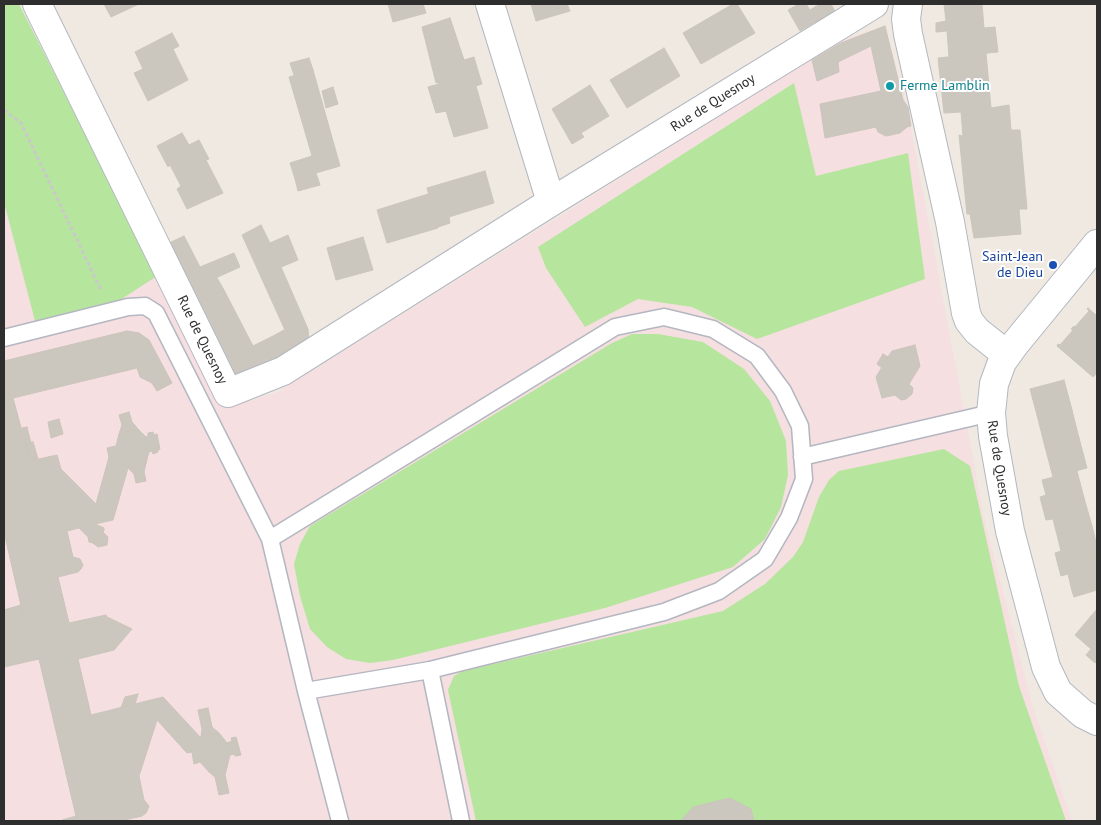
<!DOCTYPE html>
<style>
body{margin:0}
#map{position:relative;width:1101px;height:825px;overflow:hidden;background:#efe9e1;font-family:"PT Sans",sans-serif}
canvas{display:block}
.frame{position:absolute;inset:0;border:5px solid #2e2e2e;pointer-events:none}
</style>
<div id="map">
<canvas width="1101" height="825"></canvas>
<div class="frame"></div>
</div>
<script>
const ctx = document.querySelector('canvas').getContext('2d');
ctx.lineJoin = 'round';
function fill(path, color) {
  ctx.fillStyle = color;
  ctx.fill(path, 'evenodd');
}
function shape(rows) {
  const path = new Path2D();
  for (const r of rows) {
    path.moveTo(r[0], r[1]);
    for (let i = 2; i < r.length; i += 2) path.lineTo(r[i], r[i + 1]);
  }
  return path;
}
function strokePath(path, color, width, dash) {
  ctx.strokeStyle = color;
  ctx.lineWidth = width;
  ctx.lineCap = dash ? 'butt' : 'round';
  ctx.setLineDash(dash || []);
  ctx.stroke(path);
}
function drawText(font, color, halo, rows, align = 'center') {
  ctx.font = font + ' "PT Sans",sans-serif';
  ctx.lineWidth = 4;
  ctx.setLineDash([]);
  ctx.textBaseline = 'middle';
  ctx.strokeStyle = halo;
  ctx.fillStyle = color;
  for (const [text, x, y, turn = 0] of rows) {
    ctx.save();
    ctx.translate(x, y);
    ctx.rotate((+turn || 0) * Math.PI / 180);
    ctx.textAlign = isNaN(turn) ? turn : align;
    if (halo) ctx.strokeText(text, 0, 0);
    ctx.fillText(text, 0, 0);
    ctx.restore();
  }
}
const medical = shape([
 [4,4,19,4,224,408,278,392,842,40,885,26,907,107,984,518,1032,704,1072,821,4,821]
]);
const green = shape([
 [4,4,19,4,157,276,120,300,35,321,4,202],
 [794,83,816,176,908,153,925,279,757,339,692,307,638,299,585,327,546,268,538,247],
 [632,334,658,334,703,342,744,369,770,401,786,441,788,475,781,507,765,539,733,567,605,608,393,660,370,663,346,659,327,647,310,629,300,596,294,564,300,544,310,526,612,343],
 [944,449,970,466,1019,686,1066,821,476,821,448,690,454,676,463,671,723,611,765,584,793,557,803,542,819,497,829,480,839,471]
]);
const building = shape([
 [104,4,139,4,111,17,104,4],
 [388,4,423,4,426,13,393,22,388,4],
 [531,4,567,4,570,11,536,21,531,4],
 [733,4,737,4,755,33,701,64,683,33,733,4],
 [799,4,806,4,810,10,820,4,831,4,838,17,820,28,815,22,800,31,788,10,799,4],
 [944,4,982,4,984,28,995,27,998,52,949,57,947,31,936,32,936,23,946,21,944,4],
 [450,18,464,60,474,57,478,71,436,83,422,27,450,18],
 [885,26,903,100,908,107,911,126,907,127,900,133,886,136,878,132,876,127,825,138,820,104,881,91,871,46,838,62,839,72,817,81,812,60,841,43,885,26],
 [172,33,179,46,173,49,188,80,148,101,134,73,143,69,135,52,172,33],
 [664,48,680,76,627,108,610,80,664,48],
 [986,53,991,108,1009,105,1011,130,1020,130,1027,209,1019,209,1021,234,974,238,970,214,967,214,959,135,963,136,961,112,944,113,938,58,986,53],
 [309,58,313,70,294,75,290,63,309,58],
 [313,70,340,166,295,179,290,163,312,156,289,77,313,70],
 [478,71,482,84,476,86,488,128,454,137,446,111,436,113,428,87,439,84,438,82,478,71],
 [590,85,609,116,581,133,584,137,572,144,552,109,590,85],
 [333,87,338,104,326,108,322,91,333,87],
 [182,133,189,145,199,140,209,159,206,160,223,193,187,209,177,189,181,186,170,165,168,167,157,146,182,133],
 [485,171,494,203,449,217,450,223,438,227,427,188,485,171],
 [316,173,320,185,298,191,295,179,316,173],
 [428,194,438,228,387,243,377,210,428,194],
 [261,225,270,243,288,235,298,260,281,267,308,329,309,341,294,350,242,235,261,225],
 [184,236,200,267,234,253,240,267,209,281,215,294,224,290,253,346,273,336,282,355,230,377,167,244,184,236],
 [363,237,373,270,336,280,327,248,363,237],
 [217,278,224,290,215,294,209,281,217,278],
 [1088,308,1097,316,1097,373,1093,377,1057,346,1058,344,1060,345,1073,330,1071,329,1074,326,1075,327,1089,311,1087,309,1088,308],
 [284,330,294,350,282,355,273,336,284,330],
 [127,331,139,333,149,340,172,383,157,391,152,383,140,377,137,368,13,398,30,461,57,455,61,469,96,504,109,457,107,448,116,446,119,434,138,429,146,437,148,436,148,433,153,432,154,435,157,434,160,449,158,450,158,452,153,454,152,451,149,452,146,463,128,468,113,520,95,524,104,528,104,531,93,543,89,542,88,537,79,528,67,531,73,557,80,559,83,565,81,569,78,572,58,577,69,623,106,615,114,650,78,659,91,715,163,697,200,737,219,733,227,743,232,741,231,738,236,737,241,755,235,756,234,754,230,755,227,767,209,772,200,762,194,764,192,752,187,753,157,720,139,776,144,800,149,806,146,813,142,816,120,821,62,821,62,820,76,816,39,659,4,667,4,628,25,623,4,532,4,361,127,331],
 [915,345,920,366,909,384,913,388,912,394,906,399,901,400,895,395,882,398,876,377,888,357,892,351,915,345],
 [883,354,888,357,882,368,877,364,883,354],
 [1064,380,1072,410,1038,419,1030,389,1064,380],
 [1072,410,1079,438,1045,447,1038,419,1072,410],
 [129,412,132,422,138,429,119,434,122,425,119,415,129,412],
 [59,419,63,434,51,438,48,422,59,419],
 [27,427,31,443,26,444,22,428,27,427],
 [1079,438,1087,468,1053,477,1045,447,1079,438],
 [33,442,38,459,30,461,26,444,33,442],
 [146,463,144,472,146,481,136,483,134,474,128,468,146,463],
 [1077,471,1084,498,1043,509,1040,497,1046,495,1042,480,1077,471],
 [1084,498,1092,526,1057,535,1053,519,1046,520,1043,509,1084,498],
 [1092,526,1097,546,1097,555,1058,565,1055,553,1061,551,1057,535,1092,526],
 [103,532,108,537,107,545,98,547,93,543,103,532],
 [1097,555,1097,584,1072,591,1068,574,1061,576,1058,565,1097,555],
 [1097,584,1097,590,1074,597,1072,591,1097,584],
 [21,605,25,623,4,628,4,610,21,605],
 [1097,609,1097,661,1095,663,1086,655,1091,649,1075,635,1097,609],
 [105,616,132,629,114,650,105,616],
 [138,694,135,704,121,708,125,697,138,694],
 [208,708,212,727,219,733,201,737,202,729,198,710,208,708],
 [227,767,225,775,229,793,219,795,215,777,209,772,227,767],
 [730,798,751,809,754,821,681,821,693,807,730,798]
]);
const path = shape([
 [4,110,21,123,101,290]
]);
const service = shape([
 [4,338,128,307,145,306,156,313,270,539,306,691,430,670,461,821],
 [802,457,991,413],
 [270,539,615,327,664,317,713,329,757,356,783,391,800,426,804,479,789,518,765,559,719,591,664,612,430,670],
 [306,691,340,821]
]);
const minor = shape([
 [37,4,228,393,283,371,551,202,874,4],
 [490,4,551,202],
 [908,4,906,19,908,34,950,222,966,313,969,321,977,331,1007,355],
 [1097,244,1015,344,1002,362,994,384,991,413,993,436,1010,531,1046,667,1058,692,1083,714,1097,721]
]);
const markers = [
 [890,86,5,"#0f9aa8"],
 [1053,265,5,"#1a4fb4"]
];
const cultureNames = [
 ["Ferme Lamblin",900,86]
];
const streetNames = [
 ["Rue de Quesnoy",713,103,-32],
 ["Rue de Quesnoy",202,340,64],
 ["Rue de Quesnoy",999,468,81]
];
const transitNames = [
 ["Saint-Jean",1043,257],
 ["de Dieu",1043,273]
];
fill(medical, '#f5dfe0');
fill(green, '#b6e59e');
fill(building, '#cbc7bf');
strokePath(building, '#cbc5ba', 1);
strokePath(service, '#b4b7c1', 19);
strokePath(minor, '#b4b7c1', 30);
strokePath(path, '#c9c9c9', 3, [4, 2.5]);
strokePath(service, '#fff', 16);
strokePath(minor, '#fff', 28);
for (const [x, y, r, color] of markers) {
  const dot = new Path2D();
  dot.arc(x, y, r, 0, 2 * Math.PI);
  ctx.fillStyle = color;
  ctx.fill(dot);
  strokePath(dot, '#fff', 2);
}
drawText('14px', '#0d838f', '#fff', cultureNames, 'left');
drawText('14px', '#2e2e2e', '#fff', streetNames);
drawText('14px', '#164399', '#fff', transitNames, 'right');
</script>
